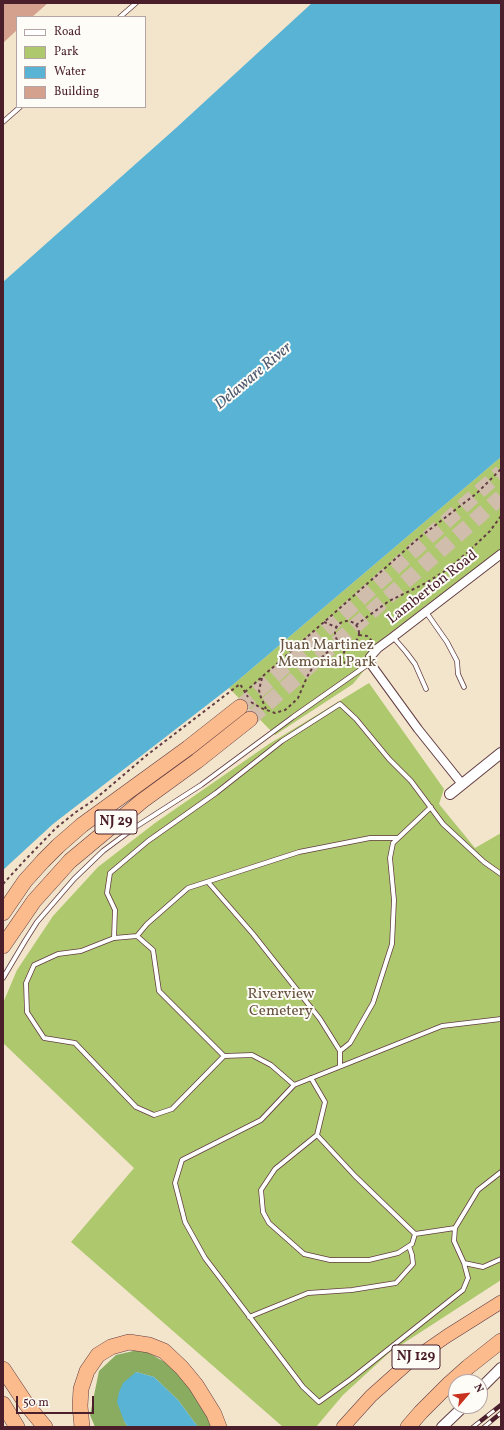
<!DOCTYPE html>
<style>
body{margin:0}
#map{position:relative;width:504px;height:1430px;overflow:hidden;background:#f2e5cb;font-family:Vollkorn,serif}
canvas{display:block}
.frame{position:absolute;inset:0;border:4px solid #4a1f2b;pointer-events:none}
.legend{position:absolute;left:16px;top:16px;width:130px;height:92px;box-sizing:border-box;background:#fdfcf7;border:1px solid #b5a4a5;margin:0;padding:5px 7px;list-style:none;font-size:12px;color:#4a1f2b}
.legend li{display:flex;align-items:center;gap:8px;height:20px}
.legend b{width:20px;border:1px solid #b5a4a5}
.north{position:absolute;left:448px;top:1374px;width:40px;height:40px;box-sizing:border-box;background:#fdfcf7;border:1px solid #b5a4a5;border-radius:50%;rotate:62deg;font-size:11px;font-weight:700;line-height:16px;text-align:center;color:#4a1f2b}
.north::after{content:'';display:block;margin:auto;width:14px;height:18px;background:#c8321e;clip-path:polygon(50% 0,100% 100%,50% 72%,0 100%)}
.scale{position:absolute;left:16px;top:1396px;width:78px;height:18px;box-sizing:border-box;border:2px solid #4a1f2b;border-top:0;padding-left:5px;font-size:12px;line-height:14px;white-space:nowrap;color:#4a1f2b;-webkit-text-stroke:3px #fdfcf7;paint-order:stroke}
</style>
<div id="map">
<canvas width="504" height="1430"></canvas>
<div class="frame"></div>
<ul class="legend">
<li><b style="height:5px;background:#fff"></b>Road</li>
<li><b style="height:11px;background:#aec86e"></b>Park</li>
<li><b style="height:11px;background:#58b3d5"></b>Water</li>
<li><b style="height:11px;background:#d3a18e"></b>Building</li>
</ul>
<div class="north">N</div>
<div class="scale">50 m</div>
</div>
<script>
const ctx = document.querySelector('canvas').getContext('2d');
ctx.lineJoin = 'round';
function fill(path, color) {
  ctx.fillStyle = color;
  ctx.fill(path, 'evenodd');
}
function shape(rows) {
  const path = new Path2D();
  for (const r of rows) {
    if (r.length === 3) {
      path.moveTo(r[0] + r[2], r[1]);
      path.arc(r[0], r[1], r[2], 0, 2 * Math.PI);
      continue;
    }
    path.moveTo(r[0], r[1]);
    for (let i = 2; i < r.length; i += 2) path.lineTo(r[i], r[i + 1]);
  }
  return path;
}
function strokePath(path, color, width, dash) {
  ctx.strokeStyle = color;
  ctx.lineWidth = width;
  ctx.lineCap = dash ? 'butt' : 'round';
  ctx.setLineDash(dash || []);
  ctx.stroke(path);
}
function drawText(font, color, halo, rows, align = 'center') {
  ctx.font = font + ' Vollkorn,serif';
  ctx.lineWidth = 4;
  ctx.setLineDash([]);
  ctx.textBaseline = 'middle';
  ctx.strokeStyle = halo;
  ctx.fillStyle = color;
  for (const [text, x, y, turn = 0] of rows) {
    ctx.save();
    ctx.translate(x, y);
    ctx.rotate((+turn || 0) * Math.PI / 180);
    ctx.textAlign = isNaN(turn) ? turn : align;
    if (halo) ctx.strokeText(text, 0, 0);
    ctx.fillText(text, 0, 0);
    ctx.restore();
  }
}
const green = shape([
 [501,457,501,554,378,648,370,663,353,684,275,735,229,688],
 [369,683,444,789,439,804,475,848,501,833,501,1280,390,1352,343,1395,316,1427,283,1427,71,1242,134,1168,3,1043,3,1003,17,970,53,916,98,867,155,823,269,744]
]);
const forest = shape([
 [142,1349,175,1368,209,1415,212,1427,198,1427,178,1400,154,1377,136,1372,124,1421,128,1427,95,1427,90,1415,99,1371,116,1355]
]);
const water = shape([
 [312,3,501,3,501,457,229,688,53,824,3,870,3,282,176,128],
 [136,1372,154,1377,178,1400,198,1427,128,1427,124,1421,117,1402,119,1392,123,1383]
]);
const building = shape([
 [3,3,48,3,32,17,17,17,17,30,3,43]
]);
const motorwayTunnel = shape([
 [240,707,501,472],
 [250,719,501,497]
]);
const path = shape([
 [347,633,12],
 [324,622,336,627],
 [356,625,389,601,426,583,448,569,469,551,490,531,501,516],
 [359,635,367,636,373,642],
 [347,645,342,657,345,663,351,667],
 [262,678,259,690,260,695,266,709],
 [245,692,420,537,477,493,501,469],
 [251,702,261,708,275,713,285,710,293,703,298,698,307,677,314,665,338,642],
 [3,884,25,860,56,828,76,812,94,800,147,755,240,684,248,697]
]);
const service = shape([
 [120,17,136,3],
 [3,122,20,107],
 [426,612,447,642,457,661,458,674,464,687],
 [393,637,406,652,415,664,426,689],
 [208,882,253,934,320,1019,340,1051],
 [137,936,147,924,188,888,299,852,370,838,398,838],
 [114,938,81,951,58,954,34,965,26,983,27,1012,44,1038,75,1043,136,1107,154,1115,172,1109,224,1056,252,1055,271,1065,294,1085],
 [3,978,25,941,37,922,74,879,103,851,134,828,201,785,293,717,370,663],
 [501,1019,442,1026,294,1085,261,1120,182,1160,175,1183,185,1222,205,1258,303,1387,319,1402,351,1379,463,1290,468,1278,464,1263,454,1241,455,1228,478,1190,501,1172],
 [224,1056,159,991,153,950,137,936,114,938,115,910,107,893,110,873,148,841,216,793,282,741,340,704,356,719,389,759,411,781,443,824,484,862,501,874],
 [340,1066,340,1051,350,1043,373,1003,392,944,394,900,390,858,393,843,431,807],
 [311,1078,325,1102,317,1135,355,1176,415,1234,455,1228],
 [317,1135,275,1169,261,1190,263,1212,269,1223,304,1254,330,1260,369,1260,398,1253,412,1244,415,1234],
 [464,1263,483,1267,501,1259],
 [249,1317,308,1293,352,1290,396,1283,413,1264,412,1255,409,1246]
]);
const minor = shape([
 [462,784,418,729,370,663,370,657,378,648,393,637,501,554]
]);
const tertiary = shape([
 [450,794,501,753],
 [480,1389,501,1368],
 [442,1427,464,1406]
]);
const trunk = shape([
 [343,1427,371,1396,408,1363,447,1336,501,1302]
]);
const motorway = shape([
 [3,913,25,881,43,861,58,846,82,825,188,748,240,707],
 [3,946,34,901,70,861,142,801,197,761,250,719],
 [3,1369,27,1405,45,1427],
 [3,1404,17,1427],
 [82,1427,80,1406,81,1389,87,1371,98,1355,111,1347,129,1342,149,1345,164,1351,182,1368,196,1385,214,1414,219,1427],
 [408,1427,421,1412,449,1384,468,1367,501,1341]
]);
const rail = shape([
 [473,1427,501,1405],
 [484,1427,501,1413]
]);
const shields = [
 [116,822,42],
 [416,1357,48]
];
const shieldNames = [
 ["NJ 29",116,822],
 ["NJ 129",416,1357]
];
const streetNames = [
 ["Lamberton Road",433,588,-38]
];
const parkNames = [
 ["Juan Martinez",327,646],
 ["Memorial Park",327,663],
 ["Riverview",281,995],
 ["Cemetery",281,1012]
];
const waterNames = [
 ["Delaware River",254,377,-40]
];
fill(green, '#aec86e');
fill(forest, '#8aac61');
fill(water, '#58b3d5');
fill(building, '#d3a18e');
strokePath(motorwayTunnel, '#d0bdab', 15, [15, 8]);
strokePath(service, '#633d43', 5.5);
strokePath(minor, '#633d43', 10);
strokePath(tertiary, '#633d43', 12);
strokePath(trunk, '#633d43', 14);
strokePath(motorway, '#633d43', 16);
strokePath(path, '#633d43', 2, [3, 3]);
strokePath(service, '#fff', 4);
strokePath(minor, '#fff', 8);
strokePath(tertiary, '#fff', 10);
strokePath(trunk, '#fbbb8d', 13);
strokePath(motorway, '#fbbb8d', 15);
strokePath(rail, '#4a1f2b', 4.5);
strokePath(rail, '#fdfcf7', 3, [9]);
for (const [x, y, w] of shields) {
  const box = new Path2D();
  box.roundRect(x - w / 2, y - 12, w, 24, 3);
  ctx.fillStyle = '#fdfcf7';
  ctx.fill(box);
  strokePath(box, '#4a1f2b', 1);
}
drawText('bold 14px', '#4a1f2b', null, shieldNames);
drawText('15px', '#4a1f2b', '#fdfcf7', streetNames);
drawText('15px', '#68523f', '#fdfcf7', parkNames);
drawText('italic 16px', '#505a6f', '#fdfcf7', waterNames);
</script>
